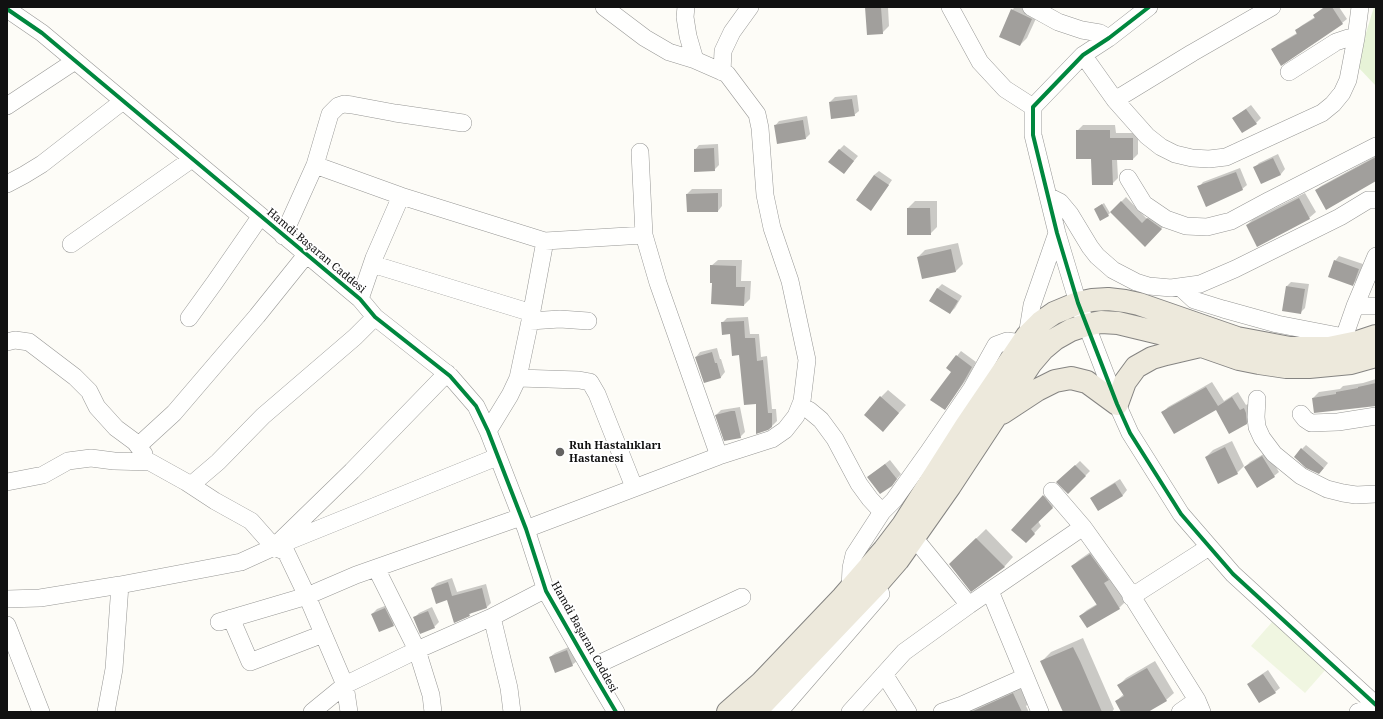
<!DOCTYPE html>
<meta charset="utf-8">
<style>
body{margin:0}
#map{position:relative;width:1383px;height:719px;overflow:hidden;background:#fdfcf7;font-family:"Noto Serif",serif}
canvas{display:block}
.frame{position:absolute;inset:0;border:8px solid #111;pointer-events:none}
</style>
<div id="map">
<canvas width="1383" height="719"></canvas>
<div class="frame"></div>
</div>
<script>
const ctx = document.querySelector('canvas').getContext('2d');
ctx.lineJoin = 'round';
function fill(path, color) {
  ctx.fillStyle = color;
  ctx.fill(path, 'evenodd');
}
function shape(rows) {
  const path = new Path2D();
  for (const r of rows) {
    path.moveTo(r[0], r[1]);
    for (let i = 2; i < r.length; i += 2) path.lineTo(r[i], r[i + 1]);
  }
  return path;
}
function strokePath(path, color, width, dash) {
  ctx.strokeStyle = color;
  ctx.lineWidth = width;
  ctx.lineCap = dash ? 'butt' : 'round';
  ctx.setLineDash(dash || []);
  ctx.stroke(path);
}
function drawText(font, color, halo, rows, align = 'center') {
  ctx.font = font + ' "Noto Serif",serif';
  ctx.lineWidth = 4;
  ctx.setLineDash([]);
  ctx.textBaseline = 'middle';
  ctx.strokeStyle = halo;
  ctx.fillStyle = color;
  for (const [text, x, y, turn = 0] of rows) {
    ctx.save();
    ctx.translate(x, y);
    ctx.rotate((+turn || 0) * Math.PI / 180);
    ctx.textAlign = isNaN(turn) ? turn : align;
    if (halo) ctx.strokeText(text, 0, 0);
    ctx.fillText(text, 0, 0);
    ctx.restore();
  }
}
const green = shape([
 [1374,7,1376,7,1376,86,1356,65]
]);
const pitch = shape([
 [1273,621,1327,668,1305,693,1251,646]
]);
const shadow = shape([
 [866,7,888,7,889,26,882,33],
 [1015,7,1028,7,1039,12,1027,38,1020,45,1012,10],
 [1324,7,1339,7,1347,19,1342,23,1273,50,1277,45,1297,33,1296,31,1301,26,1315,17,1314,15],
 [857,95,859,111,854,115,830,102,835,97],
 [1251,105,1261,118,1256,123,1233,118],
 [807,116,810,134,806,138,775,126,779,121],
 [1083,125,1115,125,1116,133,1138,133,1138,154,1133,159,1117,159,1118,178,1112,184,1092,158,1077,131],
 [718,144,719,165,714,170,695,150,699,145],
 [844,145,858,156,848,168,839,150],
 [1278,154,1285,169,1281,174,1262,183,1254,168,1259,163],
 [1376,156,1376,180,1316,190,1321,186],
 [1240,168,1247,185,1242,189,1199,187,1203,182],
 [879,171,892,180,871,210,874,175],
 [692,189,722,189,722,206,718,211,687,194],
 [1305,193,1316,212,1309,218,1247,225,1253,219],
 [1126,197,1147,219,1152,214,1166,224,1149,241,1111,212,1108,215,1095,209,1104,203,1110,213],
 [915,201,937,201,937,227,930,234,908,208],
 [958,243,963,264,956,271,923,278,918,257,925,250],
 [1339,256,1363,264,1357,280,1352,285,1335,261],
 [718,260,742,260,741,281,751,281,750,299,744,305,712,303,713,282,711,266],
 [1291,282,1309,284,1305,308,1301,312,1287,286],
 [942,284,962,296,955,308,950,313,937,289],
 [748,317,750,334,759,334,761,357,767,356,772,409,776,409,777,421,772,426,757,403,731,333,722,323,727,318],
 [717,348,720,359,721,359,725,372,721,377,704,382,696,357,700,352],
 [961,351,976,362,968,377,949,404,945,409,957,356],
 [1376,379,1376,406,1313,398,1319,392,1340,389,1343,386,1363,383],
 [1212,382,1224,401,1238,392,1246,405,1250,403,1252,418,1246,424,1216,409,1163,412,1168,407],
 [888,390,906,405,890,423,881,397],
 [740,407,745,432,740,437,716,415,721,410],
 [1232,441,1244,466,1237,473,1206,457,1213,450],
 [1306,445,1328,463,1324,468,1302,449],
 [1267,452,1279,472,1274,476,1245,467,1250,462],
 [890,460,901,474,896,480,868,477],
 [1080,461,1090,471,1068,493,1058,482],
 [1120,479,1127,490,1123,495,1099,510,1092,498,1096,494],
 [1051,489,1060,500,1038,521,1041,526,1026,542,1013,530],
 [986,529,1013,557,1004,567,950,564],
 [1096,548,1125,602,1119,608,1080,616,1087,610,1097,604,1072,566,1079,560],
 [452,578,457,592,486,584,491,603,487,607,472,612,469,615,432,588,437,583],
 [390,604,398,620,393,625,372,614,377,609],
 [432,607,439,622,434,627,414,618,419,613],
 [1083,638,1114,709,1112,712,1064,712,1042,661,1051,652],
 [571,646,577,661,572,665,550,657,555,653],
 [1155,661,1174,693,1166,700,1146,712,1123,712,1116,701,1124,694,1119,685,1126,678],
 [1268,670,1280,688,1275,692,1248,684,1253,680],
 [1020,687,1028,704,1026,706,1029,712,961,712]
]);
const building = shape([
 [865,7,881,7,883,34,867,35],
 [1325,7,1332,7,1343,24,1281,66,1271,49,1297,34,1295,30,1315,18,1313,15],
 [1011,9,1032,19,1020,46,999,37],
 [852,99,855,116,831,119,829,102],
 [1246,109,1257,124,1242,133,1232,118],
 [803,120,806,139,777,144,774,125],
 [1076,130,1110,130,1110,138,1133,138,1133,160,1112,160,1113,185,1092,185,1091,159,1076,159],
 [714,148,715,171,694,172,694,149],
 [839,149,854,161,844,174,828,162],
 [1376,157,1376,181,1326,210,1315,190],
 [1273,158,1281,175,1261,184,1253,167],
 [1236,172,1243,190,1206,207,1197,186],
 [874,175,889,185,871,211,856,200],
 [718,193,718,212,687,212,686,194],
 [1299,198,1310,219,1257,247,1246,225],
 [1121,201,1142,223,1147,218,1162,229,1145,247,1110,212],
 [1102,204,1109,216,1100,221,1094,209],
 [907,208,930,208,931,235,907,235],
 [951,249,956,272,922,279,917,257],
 [1334,260,1359,269,1353,286,1328,277],
 [710,265,736,266,736,287,745,287,744,306,711,304,712,283,710,283],
 [1286,286,1305,289,1301,314,1282,311],
 [937,288,958,301,950,314,929,301],
 [744,321,745,338,755,338,757,361,763,360,768,413,772,413,772,427,768,430,756,434,756,404,744,405,739,355,732,356,730,334,722,335,721,322],
 [712,352,715,363,717,363,721,378,704,383,695,357],
 [956,355,972,367,963,383,945,410,930,400,951,372,946,368],
 [1376,383,1376,406,1314,413,1312,398,1336,394,1336,392,1358,388,1358,387],
 [1206,387,1218,406,1232,397,1240,410,1244,408,1246,413,1247,424,1229,434,1216,410,1174,434,1161,412],
 [880,396,899,413,883,432,864,415],
 [731,411,735,411,741,438,724,441,715,415],
 [1225,447,1238,474,1218,484,1205,457],
 [1301,448,1324,468,1319,474,1306,468,1294,457],
 [1262,456,1275,477,1257,488,1244,467],
 [885,464,897,479,892,486,880,494,867,477],
 [1075,465,1086,476,1068,494,1056,482],
 [1115,483,1123,496,1098,511,1090,498],
 [1043,495,1053,508,1031,529,1035,534,1026,543,1011,530],
 [976,538,1005,567,971,592,949,564],
 [1090,554,1109,580,1104,583,1120,609,1087,628,1079,616,1097,605,1071,566],
 [448,582,452,596,482,588,487,608,469,614,470,616,454,623,447,600,436,604,431,588],
 [385,608,394,626,379,632,371,614],
 [428,611,435,628,420,634,413,617],
 [1073,647,1080,661,1102,712,1063,712,1040,661],
 [567,650,573,666,555,673,549,657],
 [1147,668,1167,701,1148,712,1121,712,1115,701,1124,696,1117,685],
 [1263,674,1276,693,1259,703,1247,684],
 [1013,693,1022,712,971,712]
]);
const minor = shape([
 [686,7,685,17,688,36,695,60],
 [950,7,980,62,1005,89,1033,107],
 [1031,7,1058,22,1082,30,1100,33,1109,38],
 [1149,7,1109,38,1083,55,1033,107,1033,135,1057,233,1078,303,1117,404,1130,433,1181,514,1233,574,1376,705],
 [7,9,42,33,360,299,375,317,450,376,476,406,488,431,526,529,546,591,590,668,616,712],
 [1083,55,1115,100,1147,136,1161,147,1175,154,1192,158,1209,159,1226,157,1322,113,1333,104,1342,93,1348,80,1356,38,1360,7],
 [722,72,723,51,732,32,750,7],
 [1289,72,1336,42,1348,38,1356,38],
 [1115,100,1192,53,1272,7],
 [7,106,75,61],
 [640,152,644,235,658,283,719,456],
 [315,165,401,196],
 [1128,178,1144,204,1166,219,1186,226,1207,227,1231,221,1270,200,1376,146],
 [7,184,24,175,42,164,123,101],
 [1048,196,1060,202,1070,214,1090,247,1097,256,1113,270,1136,282,1149,286,1171,288,1200,284,1235,269,1340,217,1368,200,1376,200],
 [283,236,315,165,330,114,338,106,344,104,352,105,395,113,463,123],
 [545,241,644,235],
 [71,244,192,159],
 [372,264,532,313],
 [1181,288,1194,300,1223,309,1277,324,1344,337],
 [360,299,374,258,401,196,545,241,530,321,518,378,510,395,488,431],
 [1355,306,1376,306],
 [189,318,215,282,260,217],
 [530,321,560,319,588,321],
 [1027,336,1032,305,1057,233],
 [7,342,15,340,29,342,75,377,89,391,97,407,116,428,135,442,144,454],
 [1341,346,1355,306,1376,256],
 [518,378,579,380,590,382,597,394,634,487],
 [1257,399,1256,417,1257,427,1262,438,1274,454,1301,476,1327,489,1343,493,1356,495,1376,494],
 [800,407,809,410,821,420,835,439,859,484,870,499,882,512],
 [1301,414,1305,419,1311,423,1338,422,1376,416],
 [138,446,174,413,257,316,306,255],
 [7,482,43,475,68,461,91,458,114,461,150,462,186,482,215,501,251,521,274,547,286,552,307,596,345,685,349,712],
 [191,485,218,462,263,416,355,337,375,317],
 [1052,491,1083,527,1128,590,1197,700,1202,712],
 [526,529,719,456,772,439,785,430,796,416,802,401,807,360,790,281,772,228,765,195,760,128,757,114,727,74,695,60,669,52,645,38,604,7],
 [907,529,969,605],
 [280,541,352,471,447,373],
 [376,568,417,650,431,695,433,712],
 [850,589,851,568,854,555,882,512,894,500,929,451,972,388,996,345,1007,341,1022,343],
 [990,591,1040,712],
 [1131,597,1209,547],
 [7,599,40,598,120,585,241,562,274,547,497,457],
 [492,617,509,688,512,712],
 [231,618,250,662,323,634],
 [219,622,307,596,356,575,521,517],
 [7,625,41,712],
 [590,668,742,597],
 [884,674,908,712],
 [106,712,114,669,120,585],
 [312,712,345,685,417,650,492,617,546,589],
 [779,712,881,594],
 [850,712,904,652,969,605,1083,527],
 [942,712,962,705,1025,677],
 [1180,712,1197,700],
 [1358,712,1376,707]
]);
const major = shape([
 [1002,413,1037,390,1055,381,1071,378,1087,382,1117,404,1125,382,1136,367,1152,358,1166,354,1200,346],
 [728,712,761,683,843,597,884,550,903,525,966,426,1027,336,1041,322,1054,313,1078,303,1092,300,1108,299,1125,301,1139,304,1237,338,1290,348,1329,348,1358,342,1376,336],
 [755,712,878,583,898,560,950,486,1031,363,1043,349,1055,339,1071,330,1086,325,1101,322,1118,323,1176,337,1239,359,1259,363,1286,367,1309,367,1351,363,1376,356]
]);
const cycleway = shape([
 [1149,7,1109,38,1083,55,1033,107,1033,135,1057,233,1078,303,1117,404,1130,433,1181,514,1233,574,1376,705],
 [7,9,42,33,360,299,375,317,450,376,476,406,488,431,526,529,546,591,590,668,616,712]
]);
const markers = [
 [560,452,5,"#646362"]
];
const streetNames = [
 ["Hamdi Başaran Caddesi",316,251,40],
 ["Hamdi Başaran Caddesi",584,637,61]
];
const poiNames = [
 ["Ruh Hastalıkları",569,446],
 ["Hastanesi",569,459]
];
fill(green, '#e7f3d7');
fill(pitch, '#f0f6e1');
fill(shadow, '#0003');
fill(building, '#a19f9c');
strokePath(minor, '#979795', 18);
strokePath(major, '#858482', 24);
strokePath(minor, '#fffffe', 17);
strokePath(major, '#ede9dc', 22);
strokePath(cycleway, '#00873e', 4);
for (const [x, y, r, color] of markers) {
  const dot = new Path2D();
  dot.arc(x, y, r, 0, 2 * Math.PI);
  ctx.fillStyle = color;
  ctx.fill(dot);
  strokePath(dot, '#fff', 1.5);
}
drawText('11px', '#111', '#fff', streetNames);
drawText('bold 11px', '#111', '#fff', poiNames, 'left');
</script>
